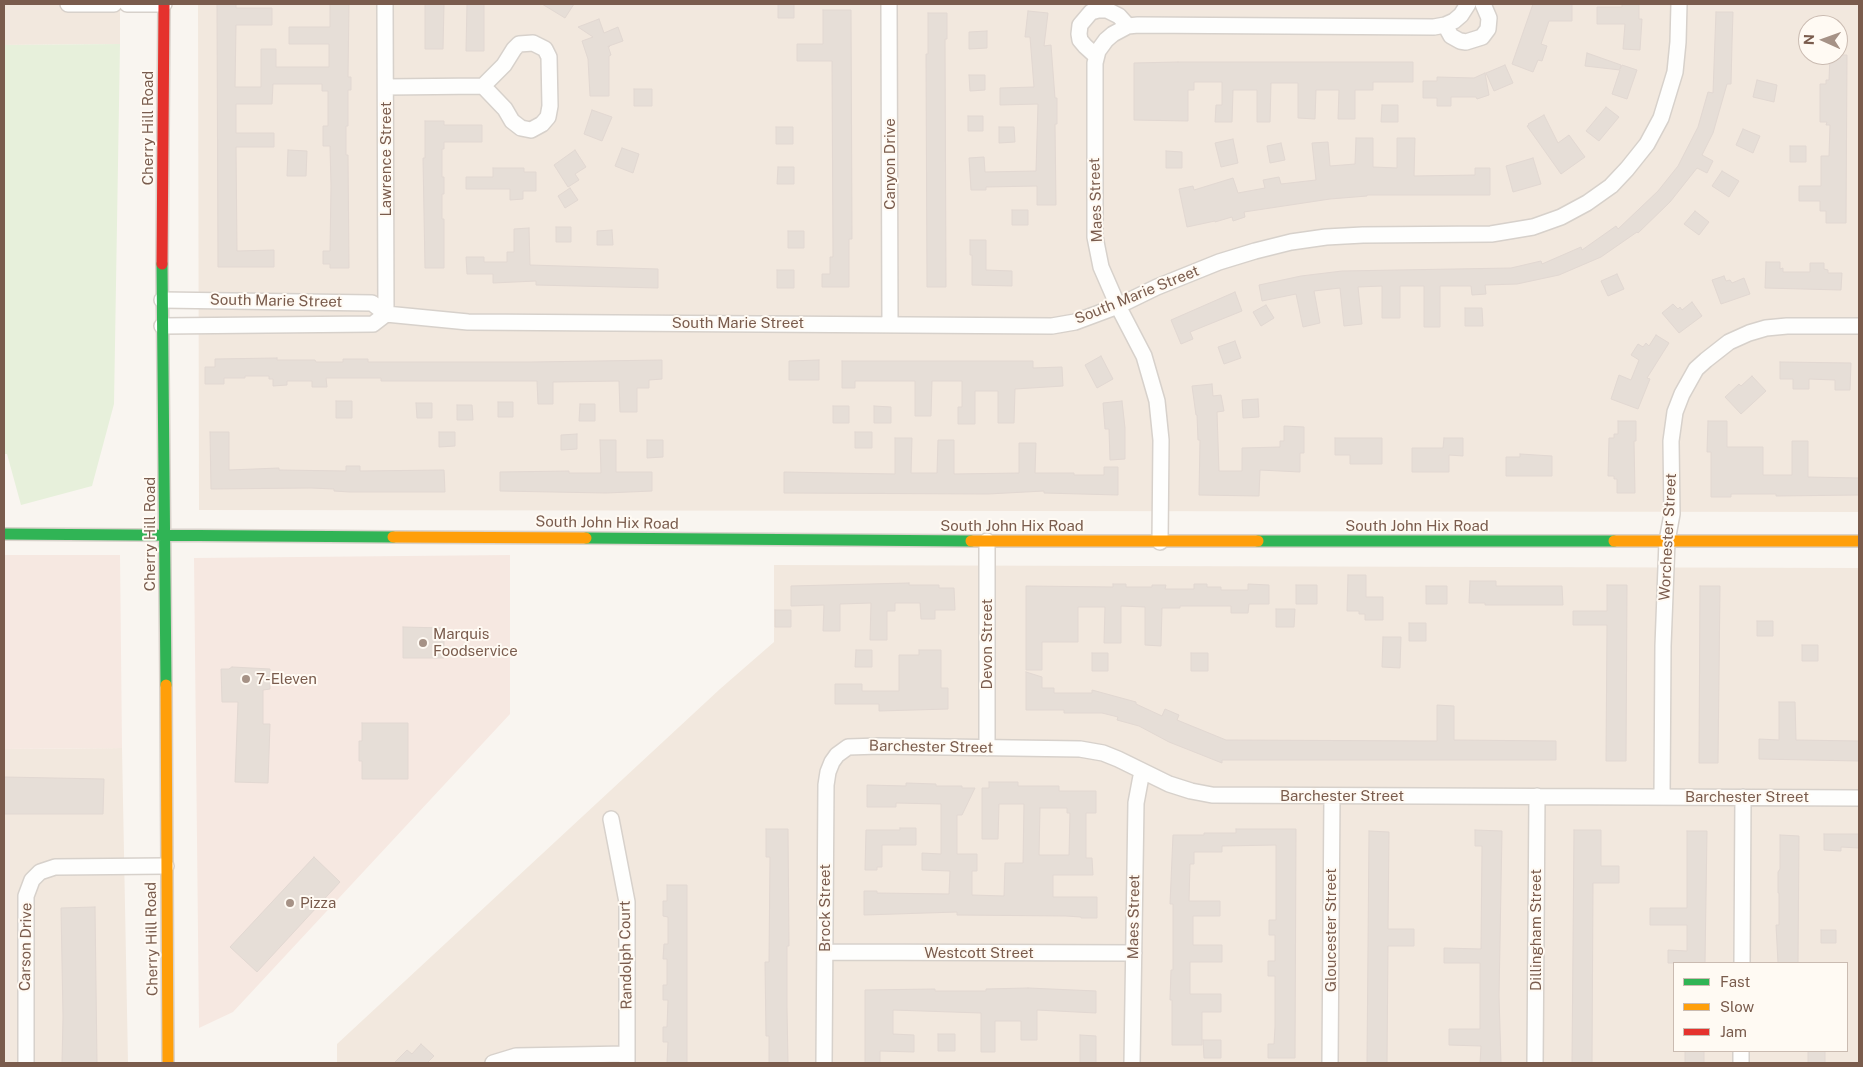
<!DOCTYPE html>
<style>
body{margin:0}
#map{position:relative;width:1863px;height:1067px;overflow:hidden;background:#f9f5f0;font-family:"Public Sans",sans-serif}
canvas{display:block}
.frame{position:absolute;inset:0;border:5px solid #7a5c4d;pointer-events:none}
.legend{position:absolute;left:1673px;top:962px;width:175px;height:90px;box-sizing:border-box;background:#fffaf3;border:1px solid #cabbb1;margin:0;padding:6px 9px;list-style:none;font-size:15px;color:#7a5c4d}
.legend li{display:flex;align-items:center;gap:10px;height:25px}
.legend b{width:25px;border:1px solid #cabbb1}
.north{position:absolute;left:1798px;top:15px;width:50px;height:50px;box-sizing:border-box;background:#fffaf3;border:1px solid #cabbb1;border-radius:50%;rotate:272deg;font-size:14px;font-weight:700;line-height:20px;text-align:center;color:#7a5c4d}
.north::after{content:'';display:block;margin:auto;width:18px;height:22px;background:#a69286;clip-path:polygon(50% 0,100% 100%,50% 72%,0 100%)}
</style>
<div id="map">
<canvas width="1863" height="1067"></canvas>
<div class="frame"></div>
<ul class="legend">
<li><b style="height:6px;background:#30b455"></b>Fast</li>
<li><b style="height:6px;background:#ff9f0a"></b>Slow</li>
<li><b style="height:6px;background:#e5322d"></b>Jam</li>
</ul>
<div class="north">N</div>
</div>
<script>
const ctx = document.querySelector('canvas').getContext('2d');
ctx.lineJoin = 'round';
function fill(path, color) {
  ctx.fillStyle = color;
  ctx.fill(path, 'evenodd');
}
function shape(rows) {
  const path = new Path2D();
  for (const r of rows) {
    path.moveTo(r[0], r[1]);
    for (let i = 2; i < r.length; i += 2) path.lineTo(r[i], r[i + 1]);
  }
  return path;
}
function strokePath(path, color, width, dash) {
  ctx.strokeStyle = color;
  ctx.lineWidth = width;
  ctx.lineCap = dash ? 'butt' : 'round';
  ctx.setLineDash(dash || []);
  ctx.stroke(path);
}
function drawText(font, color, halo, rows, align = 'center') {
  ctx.font = font + ' "Public Sans",sans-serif';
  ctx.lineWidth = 4;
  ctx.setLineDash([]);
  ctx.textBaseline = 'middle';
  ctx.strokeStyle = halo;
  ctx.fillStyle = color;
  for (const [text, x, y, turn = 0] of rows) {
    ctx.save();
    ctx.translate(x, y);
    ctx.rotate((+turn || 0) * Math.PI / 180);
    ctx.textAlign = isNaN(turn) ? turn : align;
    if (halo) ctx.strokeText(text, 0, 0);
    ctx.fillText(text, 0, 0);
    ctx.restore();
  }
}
const residential = shape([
 [4,4,120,4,120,44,4,45],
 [198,4,1859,4,1859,512,199,510],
 [1808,25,1838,25,1838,55,1808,55],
 [774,565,1859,568,1859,1063,337,1063,337,1044,720,689,774,642],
 [1674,963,1847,963,1847,1051,1674,1051],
 [122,748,128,1063,4,1063,4,749]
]);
const commercial = shape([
 [4,555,120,555,122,748,4,749],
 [510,555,510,714,233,1012,199,1028,194,558]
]);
const green = shape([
 [120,44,114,404,92,486,21,505,7,454,4,454,4,45]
]);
const building = shape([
 [217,4,236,4,236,8,272,8,272,25,236,25,235,87,261,87,261,49,276,49,276,67,329,67,329,44,289,44,289,27,330,27,330,4,349,4,348,77,351,77,351,90,348,90,348,126,346,126,346,155,348,155,349,268,330,268,330,264,323,264,323,251,330,251,331,186,330,146,323,146,323,126,328,126,328,91,322,91,322,84,273,84,272,104,236,104,236,133,274,133,274,147,236,147,237,251,274,250,274,267,218,267,217,4],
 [425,4,444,4,443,49,425,49,425,4],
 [467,4,484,4,484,51,466,51,467,4],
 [542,4,574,4,565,18,542,4],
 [778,4,794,4,794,18,778,18,778,4],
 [1533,4,1572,4,1572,21,1549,21,1541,44,1547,46,1542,61,1538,60,1533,72,1512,64,1533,4],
 [1622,4,1639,4,1639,19,1642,19,1640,50,1623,49,1625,24,1597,24,1597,7,1622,7,1622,4],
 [823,10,851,10,852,239,849,239,849,287,822,287,822,274,830,274,830,257,833,257,832,61,797,61,797,44,823,44,823,10],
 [1028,11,1048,13,1044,46,1051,45,1055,98,1057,98,1057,124,1055,124,1056,205,1037,205,1037,186,986,187,986,190,971,190,969,158,984,157,985,172,1036,171,1038,104,1000,105,1000,88,1034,87,1030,37,1025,37,1028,11],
 [1716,12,1733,12,1732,43,1731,84,1727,84,1713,133,1702,155,1713,161,1707,173,1697,168,1670,202,1638,233,1637,232,1601,257,1559,275,1517,284,1485,285,1486,294,1472,295,1471,286,1440,286,1440,327,1424,327,1424,286,1400,286,1400,318,1382,318,1382,286,1358,287,1362,324,1344,326,1340,288,1314,291,1320,323,1303,327,1296,294,1262,301,1259,285,1301,276,1342,271,1511,268,1541,261,1542,264,1581,247,1582,250,1616,226,1618,229,1658,191,1678,166,1698,127,1708,92,1713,93,1716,12],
 [928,13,947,13,947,39,945,39,946,287,927,287,926,54,928,54,928,13],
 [599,19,604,33,618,27,623,41,609,46,610,47,608,46,611,55,609,56,609,96,590,96,588,59,582,41,593,37,578,27,599,19],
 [987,31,987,48,969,49,969,32,987,31],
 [1587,53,1621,65,1620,69,1622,65,1637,70,1627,99,1612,94,1620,70,1585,66,1587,53],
 [1830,55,1847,55,1846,223,1826,223,1826,211,1820,211,1820,201,1799,201,1799,186,1821,186,1821,156,1829,156,1830,125,1826,125,1827,122,1820,122,1820,84,1826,84,1826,80,1829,80,1830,55],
 [1178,62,1413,62,1413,82,1373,82,1373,90,1355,90,1355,119,1338,119,1339,90,1316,90,1315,119,1298,118,1298,83,1271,83,1270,122,1257,122,1257,90,1233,90,1232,122,1215,122,1216,105,1222,105,1222,82,1194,82,1194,90,1188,90,1188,121,1134,120,1134,63,1178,62],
 [1505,65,1513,83,1494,91,1486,73,1505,65],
 [1485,73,1489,95,1477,99,1476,97,1451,97,1451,106,1437,106,1437,98,1423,98,1423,81,1437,81,1437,77,1474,78,1485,73],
 [969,75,985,75,985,90,970,91,969,75],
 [1757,80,1777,85,1774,102,1753,97,1757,80],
 [634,89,652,89,652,106,634,106,634,89],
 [1382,105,1398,105,1398,122,1381,122,1382,105],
 [1606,107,1619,117,1599,141,1586,131,1606,107],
 [592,110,612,117,602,141,584,134,592,110],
 [1544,115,1558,143,1569,135,1585,157,1561,174,1527,126,1529,125,1528,124,1544,115],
 [968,116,983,116,983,131,968,131,968,116],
 [425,121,444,121,444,125,482,125,482,142,444,142,444,149,442,149,442,177,444,177,444,194,442,194,442,219,444,219,444,268,425,268,423,158,425,158,425,121],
 [776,127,793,127,793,144,776,144,776,127],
 [999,127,1014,127,1015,142,999,143,999,127],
 [1743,129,1760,136,1753,153,1736,145,1743,129],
 [1356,138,1373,138,1373,167,1397,168,1397,138,1415,138,1414,176,1475,175,1475,168,1490,168,1490,195,1367,195,1367,196,1330,199,1244,212,1245,217,1233,221,1232,217,1215,222,1215,221,1187,227,1179,189,1193,186,1194,190,1233,178,1238,193,1265,188,1263,180,1279,177,1281,184,1316,180,1312,143,1328,142,1330,166,1355,164,1356,138],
 [1233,139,1238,163,1221,167,1215,143,1233,139],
 [1281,143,1285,160,1270,163,1267,146,1281,143],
 [1790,146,1806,146,1806,162,1790,162,1790,146],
 [622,148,639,154,633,173,615,166,622,148],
 [288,150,307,151,306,176,287,176,288,150],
 [575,150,586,167,575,174,579,180,568,187,554,165,575,150],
 [1166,151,1182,152,1182,168,1166,168,1166,151],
 [1533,158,1541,184,1513,192,1506,166,1533,158],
 [778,167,794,167,794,184,777,184,778,167],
 [493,168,524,168,524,172,536,172,536,191,523,191,523,199,510,200,510,189,466,189,466,177,493,177,493,168],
 [1722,171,1739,181,1729,197,1712,186,1722,171],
 [570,188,578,200,565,208,558,196,570,188],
 [1012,210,1028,210,1028,225,1012,225,1012,210],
 [1695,211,1709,222,1699,235,1684,224,1695,211],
 [556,227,571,227,571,242,556,242,556,227],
 [529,228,530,265,658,269,658,288,536,285,536,281,493,283,493,274,467,274,466,257,484,257,484,262,507,262,507,252,514,252,514,229,529,228],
 [612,230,613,245,597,245,597,231,612,230],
 [788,231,804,231,804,248,788,248,788,231],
 [970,240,986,240,986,270,1012,271,1012,286,972,285,972,255,970,255,970,240],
 [1766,262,1780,262,1780,269,1783,268,1783,272,1810,272,1810,263,1824,263,1824,269,1828,270,1828,273,1842,273,1841,290,1765,288,1766,262],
 [777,270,794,270,794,288,777,288,777,270],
 [1617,274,1624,289,1608,296,1601,281,1617,274],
 [1724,276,1726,281,1730,280,1732,283,1744,278,1750,294,1721,304,1712,280,1724,276],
 [1235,292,1242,311,1190,332,1193,339,1181,344,1171,320,1235,292],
 [1692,302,1702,316,1679,333,1662,313,1673,304,1678,309,1680,307,1682,310,1692,302],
 [1266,305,1274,318,1261,326,1253,312,1266,305],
 [1465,308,1482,308,1483,326,1465,326,1465,308],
 [1656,335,1669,343,1647,378,1650,379,1638,409,1611,399,1619,375,1631,380,1639,360,1631,355,1638,344,1643,347,1646,343,1649,346,1656,335],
 [1235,341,1241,358,1224,364,1218,347,1235,341],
 [1101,356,1113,379,1097,388,1085,365,1101,356],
 [277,358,277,360,315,360,316,362,343,362,343,359,368,359,368,362,532,362,662,360,662,379,649,380,649,388,637,388,637,412,620,412,619,381,553,382,553,404,538,404,537,381,381,381,381,378,326,378,327,387,312,387,312,381,287,381,287,385,273,386,273,379,269,379,269,376,245,376,245,378,224,378,224,384,205,384,205,367,215,367,215,359,277,358],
 [819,360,819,380,789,380,789,361,819,360],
 [842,361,1033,361,1033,368,1062,367,1063,386,1015,389,1014,423,998,423,998,391,975,391,975,424,958,424,958,407,962,407,962,381,932,381,931,416,915,416,915,381,855,381,855,388,842,388,842,361],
 [1780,362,1851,363,1850,390,1835,390,1835,380,1809,379,1809,389,1793,389,1793,379,1780,379,1780,362],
 [1752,376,1766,391,1741,414,1725,397,1739,384,1741,386,1752,376],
 [1212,384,1213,396,1221,395,1224,411,1217,412,1219,471,1242,471,1242,448,1280,447,1280,441,1284,441,1284,426,1304,427,1304,453,1300,453,1300,472,1260,470,1259,496,1199,495,1200,440,1198,440,1197,415,1196,415,1192,386,1212,384],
 [1258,399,1259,417,1243,418,1242,400,1258,399],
 [336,401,352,401,352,418,336,418,336,401],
 [1122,401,1125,428,1125,459,1110,460,1109,429,1105,429,1103,403,1122,401],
 [498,402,513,402,513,417,498,417,498,402],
 [416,403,432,403,432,418,417,418,416,403],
 [580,404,595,404,595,421,579,421,580,404],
 [457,405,472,405,473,420,457,420,457,405],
 [833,406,849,406,849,423,833,423,833,406],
 [874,406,891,407,891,423,874,423,874,406],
 [1618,421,1636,421,1636,441,1634,441,1635,493,1617,493,1617,479,1614,479,1614,476,1608,476,1609,438,1614,438,1614,434,1618,434,1618,421],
 [1708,421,1727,421,1727,447,1763,447,1763,475,1792,475,1792,441,1808,441,1808,477,1859,478,1859,495,1776,496,1776,494,1731,494,1731,497,1711,497,1711,452,1707,452,1708,421],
 [210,432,229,432,229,470,279,468,279,470,346,471,346,466,360,466,360,471,444,470,445,492,350,492,334,491,334,489,311,488,211,489,210,432],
 [439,432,455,432,455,446,439,447,439,432],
 [855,432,872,432,872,448,855,448,855,432],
 [577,434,577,449,561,450,561,435,577,434],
 [895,438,912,438,911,473,937,473,938,440,954,440,954,474,1019,473,1019,443,1036,443,1035,473,1074,473,1074,475,1104,475,1104,467,1118,467,1118,495,1044,493,1044,491,988,494,784,493,784,472,895,474,895,438],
 [1335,438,1382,438,1382,464,1350,464,1350,455,1335,455,1335,438],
 [1444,438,1463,438,1463,456,1449,455,1449,472,1412,472,1412,448,1443,448,1444,438],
 [600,440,616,440,616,472,652,472,652,491,606,493,500,491,500,472,569,471,569,473,601,473,600,440],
 [647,440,663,440,663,457,647,458,647,440],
 [1520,454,1552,456,1552,476,1506,476,1506,457,1520,457,1520,454],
 [1348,575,1366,575,1366,597,1383,597,1383,620,1365,620,1365,614,1359,614,1359,611,1347,611,1348,575],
 [1470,581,1496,581,1496,586,1562,586,1563,605,1485,605,1485,603,1469,603,1470,581],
 [909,583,909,585,939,585,939,588,954,588,955,610,935,610,935,619,921,619,920,603,895,603,895,611,887,611,887,640,870,640,871,603,840,604,840,631,823,631,824,605,791,606,791,586,909,583],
 [1113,584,1126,584,1126,587,1152,587,1152,585,1166,585,1165,589,1194,589,1194,584,1207,584,1207,587,1221,587,1221,590,1248,590,1248,584,1269,585,1269,604,1249,604,1248,613,1231,613,1231,606,1180,606,1180,608,1162,608,1161,646,1145,645,1145,607,1121,606,1121,643,1104,643,1105,607,1078,607,1078,642,1042,642,1042,670,1026,670,1026,586,1113,587,1113,584],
 [1296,585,1317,585,1317,604,1296,604,1296,585],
 [1607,585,1627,585,1626,761,1606,761,1607,625,1573,625,1573,611,1607,611,1607,585],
 [1426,586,1447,586,1447,604,1426,604,1426,586],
 [1700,586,1720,586,1718,763,1699,763,1700,586],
 [1276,609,1295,609,1294,627,1276,627,1276,609],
 [775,610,791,610,791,627,775,627,775,610],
 [1757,621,1773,621,1773,636,1757,636,1757,621],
 [1409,623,1426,623,1426,641,1409,641,1409,623],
 [403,627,444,628,444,658,403,658,403,627],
 [1383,637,1401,637,1400,668,1382,667,1383,637],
 [1802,645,1818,645,1818,661,1802,661,1802,645],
 [856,650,872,650,872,667,855,667,856,650],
 [919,650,941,650,941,688,948,688,948,709,879,711,879,704,835,704,835,684,862,684,862,691,899,691,899,655,919,655,919,650],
 [1092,653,1108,653,1108,671,1092,671,1092,653],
 [1191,653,1208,653,1208,671,1191,671,1191,653],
 [232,667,270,669,270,689,263,690,263,724,270,724,268,783,235,782,238,702,222,702,221,669,229,669,232,667],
 [1026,672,1042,677,1042,688,1054,688,1054,693,1092,693,1092,690,1136,702,1136,704,1162,716,1165,709,1179,715,1177,720,1226,740,1437,741,1437,705,1454,706,1454,740,1556,741,1556,760,1222,760,1222,763,1169,742,1139,726,1117,720,1118,717,1102,713,1064,713,1064,710,1026,710,1026,672],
 [1779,702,1795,702,1796,740,1859,741,1859,761,1759,759,1759,739,1779,740,1779,702],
 [362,723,408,723,408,779,362,779,362,761,359,761,359,741,362,741,362,723],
 [4,777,104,779,103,814,4,814,4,777],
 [989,782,1018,782,1018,786,1059,786,1059,791,1096,791,1096,813,1086,813,1086,858,1092,858,1093,875,1053,875,1053,897,1097,897,1097,918,1081,918,1081,917,1066,916,957,915,957,912,864,915,864,891,877,891,877,893,949,894,950,871,922,870,922,853,941,854,941,804,896,803,896,807,867,807,867,785,906,786,906,783,936,784,936,786,962,786,962,788,975,788,962,815,957,815,957,854,977,854,977,871,972,871,972,895,1004,896,1005,863,1023,863,1024,804,999,804,998,839,982,839,982,788,989,788,989,782],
 [1040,808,1067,808,1067,813,1070,813,1069,855,1039,855,1040,808],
 [900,828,916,828,916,845,882,845,882,867,877,867,877,870,865,870,866,830,900,830,900,828],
 [766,829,788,829,789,946,787,946,787,1008,788,1063,769,1063,769,1036,766,1036,765,962,769,962,770,857,766,857,766,829],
 [1236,829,1296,829,1295,1058,1268,1058,1268,1044,1274,1044,1275,1027,1275,976,1268,976,1268,961,1275,961,1275,935,1269,935,1269,920,1276,920,1276,845,1222,846,1222,852,1194,852,1194,864,1190,864,1189,901,1220,901,1220,916,1193,916,1193,945,1222,945,1222,962,1190,962,1190,994,1221,994,1221,1012,1202,1012,1202,1045,1172,1045,1172,1000,1170,1000,1171,970,1173,970,1173,904,1170,904,1173,835,1204,835,1204,833,1236,833,1236,829],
 [1475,830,1502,831,1499,996,1501,1063,1480,1063,1481,1046,1449,1045,1449,1029,1480,1029,1480,963,1444,963,1444,948,1481,949,1482,846,1475,846,1475,830],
 [1574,830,1601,830,1601,866,1619,866,1619,883,1593,883,1592,1063,1572,1063,1574,830],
 [1369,831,1389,832,1388,929,1414,929,1414,946,1388,946,1387,1063,1367,1063,1369,831],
 [1687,831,1707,831,1705,963,1668,963,1668,950,1687,951,1687,925,1650,925,1650,908,1687,908,1687,831],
 [1824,834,1859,834,1859,848,1841,847,1841,851,1824,850,1824,834],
 [1780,835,1799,836,1798,963,1778,963,1776,925,1779,925,1779,893,1778,893,1778,872,1780,869,1780,835],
 [314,857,340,882,257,972,230,947,314,857],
 [667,885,687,885,687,1063,667,1063,668,1042,663,1042,663,1027,667,1027,668,1000,663,1000,663,985,667,985,667,959,663,959,664,944,668,944,668,917,663,916,663,901,667,901,667,885],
 [95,907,97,1063,62,1063,63,1017,61,908,95,907],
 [1821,930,1836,930,1836,943,1821,943,1821,930],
 [1028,988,1096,991,1096,1013,1037,1010,1037,1040,1021,1040,1021,1021,995,1021,995,1052,981,1052,981,1013,893,1010,893,1034,914,1035,914,1052,880,1051,880,1063,865,1063,865,990,935,989,935,991,986,991,986,989,1028,988],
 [938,1034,955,1034,955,1051,938,1051,938,1034],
 [1080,1035,1096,1036,1096,1063,1080,1063,1080,1035],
 [1203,1040,1221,1040,1221,1058,1204,1058,1203,1040],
 [421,1044,434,1056,427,1063,394,1063,407,1050,412,1054,421,1044],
 [1685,1051,1704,1051,1704,1063,1685,1063,1685,1051],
 [1808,1051,1825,1051,1825,1063,1808,1063,1808,1051]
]);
const street = shape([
 [68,4,114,4],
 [127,4,164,4],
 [385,4,386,314],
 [889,4,890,324],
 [1445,25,1451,36,1460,41,1466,42,1482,37,1488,29,1489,18,1483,4],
 [1096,56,1085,46,1080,40,1079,34,1080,25,1091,12,1098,10,1107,10,1119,16,1128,26],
 [386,87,483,86,504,65,514,49,519,44,533,43,545,49,549,57,550,106,548,117,542,124,531,130,521,128,512,121,505,109,483,86],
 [162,300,372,303,386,314,468,322,1052,326,1075,322,1118,306,1157,287,1219,262,1255,251,1291,242,1326,237,1363,235,1491,234,1533,227,1561,217,1587,203,1611,186,1627,169,1647,144,1661,118,1675,72,1678,42,1679,4],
 [162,326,373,324,386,314],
 [987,541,987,748],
 [1160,542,1161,440,1157,401,1144,356,1118,306,1101,267,1095,237,1095,63,1098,51,1106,40,1113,34,1128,26,1138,25,1434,27,1445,25,1454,21,1461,15,1468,4],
 [1662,797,1663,646,1667,541,1672,514,1671,441,1675,412,1682,394,1696,369,1706,360,1729,342,1749,333,1766,328,1787,326,1859,326],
 [611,819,627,902,627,1063],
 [825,952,1134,953],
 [1742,963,1743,797],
 [26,1063,26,896,32,880,40,872,55,867,166,866],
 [493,1063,516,1056,627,1054],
 [824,1063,826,785,828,772,832,762,837,755,848,747,879,746,1080,749,1103,753,1118,759,1169,784,1191,791,1212,795,1859,798],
 [1132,1063,1136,803,1142,771],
 [1330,1063,1332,796],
 [1535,1063,1537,796],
 [1741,1063,1741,1051]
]);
const fast = shape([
 [162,264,166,685],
 [4,534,393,537],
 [586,538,971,541],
 [1258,541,1614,541]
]);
const slow = shape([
 [393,537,586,538],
 [971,541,1258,541],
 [1614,541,1859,541],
 [166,685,168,1063]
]);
const jam = shape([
 [162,264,164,4]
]);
const markers = [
 [423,643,5,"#a69286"],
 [246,679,5,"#a69286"],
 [290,903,5,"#a69286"]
];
const streetNames = [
 ["Cherry Hill Road",148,128,-90],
 ["Lawrence Street",386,159,-90],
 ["Canyon Drive",890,164,-90],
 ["Maes Street",1096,200,-92],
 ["South Marie Street",1137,295,-22],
 ["South Marie Street",276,301,1],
 ["South Marie Street",738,323],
 ["South John Hix Road",607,523,1],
 ["South John Hix Road",1012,526],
 ["South John Hix Road",1417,526],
 ["Cherry Hill Road",150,534,-90],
 ["Worchester Street",1668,537,-87],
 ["Devon Street",987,644,-90],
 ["Barchester Street",931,747,1],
 ["Barchester Street",1342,796],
 ["Barchester Street",1747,797],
 ["Brock Street",825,908,-90],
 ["Maes Street",1134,917,-89],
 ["Gloucester Street",1331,930,-90],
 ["Dillingham Street",1536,930,-90],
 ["Cherry Hill Road",152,939,-91],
 ["Carson Drive",26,947,-89],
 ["Westcott Street",979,953],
 ["Randolph Court",626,955,-91]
];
const poiNames = [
 ["Marquis",433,634],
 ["Foodservice",433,651],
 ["7-Eleven",256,679],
 ["Pizza",300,903]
];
fill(residential, '#f2e8de');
fill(commercial, '#f6e8e1');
fill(green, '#e7f0db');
fill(building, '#e6ded7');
strokePath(building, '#e2d8d2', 1);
strokePath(street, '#d7d1cb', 18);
strokePath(fast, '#d9d2cb', 14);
strokePath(slow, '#d9d2cb', 14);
strokePath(jam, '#d9d2cb', 14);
strokePath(street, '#fefefd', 15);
strokePath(fast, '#30b455', 11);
strokePath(slow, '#ff9f0a', 11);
strokePath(jam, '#e5322d', 11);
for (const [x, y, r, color] of markers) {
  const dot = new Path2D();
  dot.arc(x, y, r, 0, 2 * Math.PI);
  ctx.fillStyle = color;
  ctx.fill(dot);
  strokePath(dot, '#fffaf3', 2);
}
drawText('15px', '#7a5c4d', '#fffaf3', streetNames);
drawText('15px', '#7a5c4d', '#fffaf3', poiNames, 'left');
</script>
